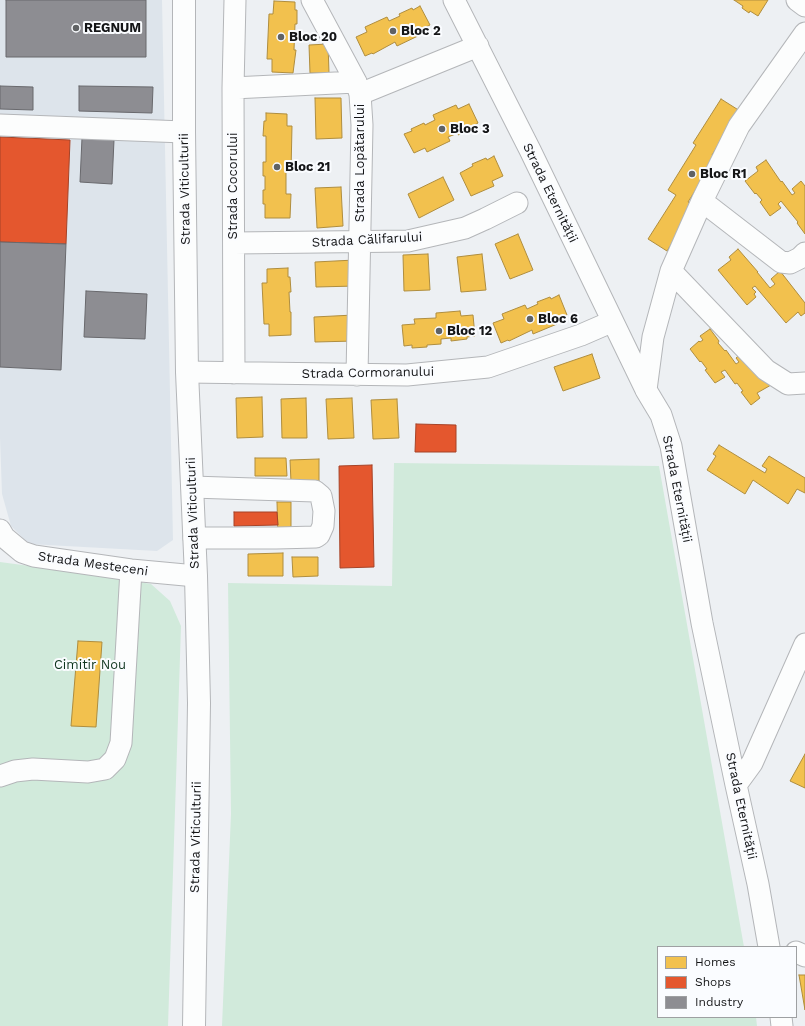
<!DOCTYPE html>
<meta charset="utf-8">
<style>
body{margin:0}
#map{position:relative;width:805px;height:1026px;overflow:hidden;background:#edf0f3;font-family:"Work Sans",sans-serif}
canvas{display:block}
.legend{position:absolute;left:657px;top:946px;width:140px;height:72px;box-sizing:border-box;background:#fafcff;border:1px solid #9ea0a2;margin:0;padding:5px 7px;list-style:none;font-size:12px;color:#141517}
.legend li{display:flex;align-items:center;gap:8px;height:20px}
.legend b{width:20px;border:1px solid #9ea0a2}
</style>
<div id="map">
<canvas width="805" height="1026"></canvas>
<ul class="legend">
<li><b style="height:11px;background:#f2c14e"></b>Homes</li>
<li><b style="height:11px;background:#e4572e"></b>Shops</li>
<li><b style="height:11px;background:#8d8d92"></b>Industry</li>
</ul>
</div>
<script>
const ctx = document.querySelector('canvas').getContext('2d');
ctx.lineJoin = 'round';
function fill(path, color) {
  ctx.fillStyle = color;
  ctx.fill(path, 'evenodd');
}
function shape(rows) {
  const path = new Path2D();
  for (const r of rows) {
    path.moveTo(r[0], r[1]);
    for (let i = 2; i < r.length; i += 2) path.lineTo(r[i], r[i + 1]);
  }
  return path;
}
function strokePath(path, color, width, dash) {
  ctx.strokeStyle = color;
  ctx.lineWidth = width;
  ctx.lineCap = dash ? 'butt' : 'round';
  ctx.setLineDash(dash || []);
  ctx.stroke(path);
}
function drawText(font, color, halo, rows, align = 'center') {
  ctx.font = font + ' "Work Sans",sans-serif';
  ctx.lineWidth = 4;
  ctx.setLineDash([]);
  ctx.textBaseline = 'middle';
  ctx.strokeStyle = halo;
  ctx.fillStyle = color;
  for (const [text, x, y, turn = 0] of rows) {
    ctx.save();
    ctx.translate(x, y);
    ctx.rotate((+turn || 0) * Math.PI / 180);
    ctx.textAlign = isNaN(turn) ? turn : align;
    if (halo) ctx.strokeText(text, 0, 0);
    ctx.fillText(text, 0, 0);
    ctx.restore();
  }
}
const built = shape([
 [0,0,162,0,173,540,157,551,29,544,11,526,2,494,0,438]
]);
const green = shape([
 [394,463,659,466,744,947,658,947,658,1017,756,1017,757,1026,222,1026,231,814,228,583,392,586],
 [0,562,104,576,151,584,170,601,181,626,168,1026,0,1026]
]);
const homes = shape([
 [734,0,768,0,758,16,750,11,749,13,742,8,743,6,734,0],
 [274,1,295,2,295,10,297,10,297,24,295,24,294,50,296,50,293,73,272,72,272,59,267,59,269,14,273,14,274,1],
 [420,6,430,25,418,31,420,35,397,46,395,42,373,54,372,53,365,56,356,37,367,32,365,27,387,17,389,21,400,16,399,14,412,8,413,10,420,6],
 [328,44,329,73,310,73,309,45,328,44],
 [315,98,341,98,342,138,316,139,315,98],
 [721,99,740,111,712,155,716,158,688,202,695,207,667,251,648,239,676,195,668,190,696,145,693,143,721,99],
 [469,104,478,123,471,127,472,128,458,135,458,133,448,137,450,141,427,152,425,148,414,153,404,134,412,131,411,129,424,123,425,125,435,120,433,115,456,105,458,109,469,104],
 [266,113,287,114,287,126,292,126,291,172,286,172,286,194,291,194,290,218,265,218,265,204,263,204,263,190,265,190,265,176,263,176,263,162,266,162,266,136,263,136,264,121,266,121,266,113],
 [494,156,503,176,492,181,494,186,471,196,460,173,473,166,472,164,486,158,487,160,494,156],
 [766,160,781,182,782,181,792,195,795,193,792,189,801,181,805,186,805,234,797,223,798,222,781,201,778,204,781,208,770,216,760,202,762,200,756,193,755,194,745,181,758,171,756,167,766,160],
 [443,177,454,200,419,218,408,194,443,177],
 [341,187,343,226,317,228,315,188,341,187],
 [518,234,533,270,510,279,495,244,518,234],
 [738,249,758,272,757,272,770,288,775,284,771,279,780,271,805,303,805,313,801,316,798,312,786,323,755,286,752,288,756,292,754,294,756,297,747,305,718,270,731,260,729,257,738,249],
 [428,254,430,290,404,291,403,255,428,254],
 [482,254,486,290,461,292,457,257,482,254],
 [355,260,356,286,316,287,315,262,355,260],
 [288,268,288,277,290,277,291,292,289,292,290,312,291,312,291,335,269,336,269,324,264,324,262,283,267,283,267,269,288,268],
 [559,295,567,315,555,320,557,324,533,334,532,330,509,341,508,340,501,343,493,323,504,319,502,314,525,305,527,309,538,304,537,302,550,297,551,299,559,295],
 [460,311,461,316,473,315,475,336,467,337,467,339,451,341,451,338,441,339,441,344,427,345,427,347,412,348,412,345,404,346,402,325,415,324,414,319,436,318,436,313,460,311],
 [354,315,355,341,315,342,314,317,354,315],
 [710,329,719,341,718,343,725,351,726,350,736,364,739,362,736,358,745,350,771,385,757,393,760,398,751,405,741,392,743,391,737,383,735,384,725,370,721,372,725,377,715,383,705,370,707,369,701,361,700,362,690,349,699,341,700,342,703,340,700,336,710,329],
 [592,354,600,378,563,391,554,367,592,354],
 [262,397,263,437,237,438,236,398,262,397],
 [306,398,307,438,282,438,281,399,306,398],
 [352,398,354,438,328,439,326,399,352,398],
 [397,399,399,438,373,439,371,400,397,399],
 [719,445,765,473,767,469,762,466,769,456,805,478,805,493,797,489,788,504,753,480,745,494,707,470,716,456,713,454,719,445],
 [255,458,286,458,287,476,255,476,255,458],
 [319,459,319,481,291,482,290,460,319,459],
 [277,502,291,502,291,535,278,535,277,502],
 [283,553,283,576,248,576,248,554,283,553],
 [292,557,318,557,318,576,293,577,292,557],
 [78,641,102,642,96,727,71,726,78,641],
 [805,754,805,788,790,781,805,754],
 [799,975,805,975,805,1010,799,975]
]);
const shops = shape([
 [0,137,70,140,66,244,0,242,0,137],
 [416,424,456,425,456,452,415,452,416,424],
 [372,465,374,567,340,568,339,466,372,465],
 [234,512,277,512,278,525,234,526,234,512]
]);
const industry = shape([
 [6,0,146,0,146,57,6,57,6,0],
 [0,86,33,87,33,110,0,109,0,86],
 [79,86,153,87,152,113,79,111,79,86],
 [82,138,114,140,112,184,80,182,82,138],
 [0,242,66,244,61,370,0,367,0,242],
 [86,291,147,294,145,339,84,337,86,291]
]);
const minor = shape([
 [312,0,356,82,360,94,362,125,357,375],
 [454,0,530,150,646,390,661,415,671,446,702,623,736,785,758,884,769,947],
 [797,0,805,6],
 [233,88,356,82],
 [360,94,478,46],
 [0,125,184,132],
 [702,201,781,262,790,263,800,258,805,253],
 [234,243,408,241,465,228,485,219,517,203],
 [671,271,766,370,788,384,805,383],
 [187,372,407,375,488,367,581,335,611,322],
 [234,373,233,88,235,0],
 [646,390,653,337,671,271,702,201,739,126,805,33],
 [192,487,315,491,321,496,324,511,323,526,319,535,316,537,276,538,194,538],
 [0,530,4,537,22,552,34,556,131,570,196,576],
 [0,776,15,771,33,769,88,772,105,769,115,759,121,743,131,570],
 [736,785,752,763,805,644],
 [796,952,805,956],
 [781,1017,782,1026]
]);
const major = shape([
 [184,0,184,132,187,372,196,576,199,703,194,1026]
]);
const markers = [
 [76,28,4,"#606264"],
 [393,31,4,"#606264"],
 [281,37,4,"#606264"],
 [442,129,4,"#606264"],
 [277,167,4,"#606264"],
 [692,174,4,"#606264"],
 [530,319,4,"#606264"],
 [439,331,4,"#606264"]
];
const poiNames = [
 ["REGNUM",84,28],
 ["Bloc 2",401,31],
 ["Bloc 20",289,37],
 ["Bloc 3",450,129],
 ["Bloc 21",285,167],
 ["Bloc R1",700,174],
 ["Bloc 6",538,319],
 ["Bloc 12",447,331]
];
const streetNames = [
 ["Strada Lopătarului",360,163,-90],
 ["Strada Cocorului",233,186,-90],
 ["Strada Viticulturii",185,189,-91],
 ["Strada Eternității",550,193,64],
 ["Strada Călifarului",367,240,-3],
 ["Strada Cormoranului",368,373,-1],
 ["Strada Eternității",677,489,79],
 ["Strada Viticulturii",193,513,-92],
 ["Strada Mesteceni",93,564,8],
 ["Strada Eternității",741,806,78],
 ["Strada Viticulturii",196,837,-89]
];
const parkNames = [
 ["Cimitir Nou",90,665]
];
fill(built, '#dde4eb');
fill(green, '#d1eadb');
fill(homes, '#f2c14e');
strokePath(homes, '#af8d3e', 1);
fill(shops, '#e4572e');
strokePath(shops, '#a64327', 1);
fill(industry, '#8d8d92');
strokePath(industry, '#69696d', 1);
strokePath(minor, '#b4b6b9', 23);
strokePath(major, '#b4b6b9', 24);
strokePath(minor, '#fcfdfd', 21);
strokePath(major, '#fcfdfd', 22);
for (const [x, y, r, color] of markers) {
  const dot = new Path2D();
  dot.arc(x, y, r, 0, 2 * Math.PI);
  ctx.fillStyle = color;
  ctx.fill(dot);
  strokePath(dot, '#fafcff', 1.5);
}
drawText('bold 13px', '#141517', '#fafcff', poiNames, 'left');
drawText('13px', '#141517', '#fafcff', streetNames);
drawText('13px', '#0f351e', '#fafcff', parkNames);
</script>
